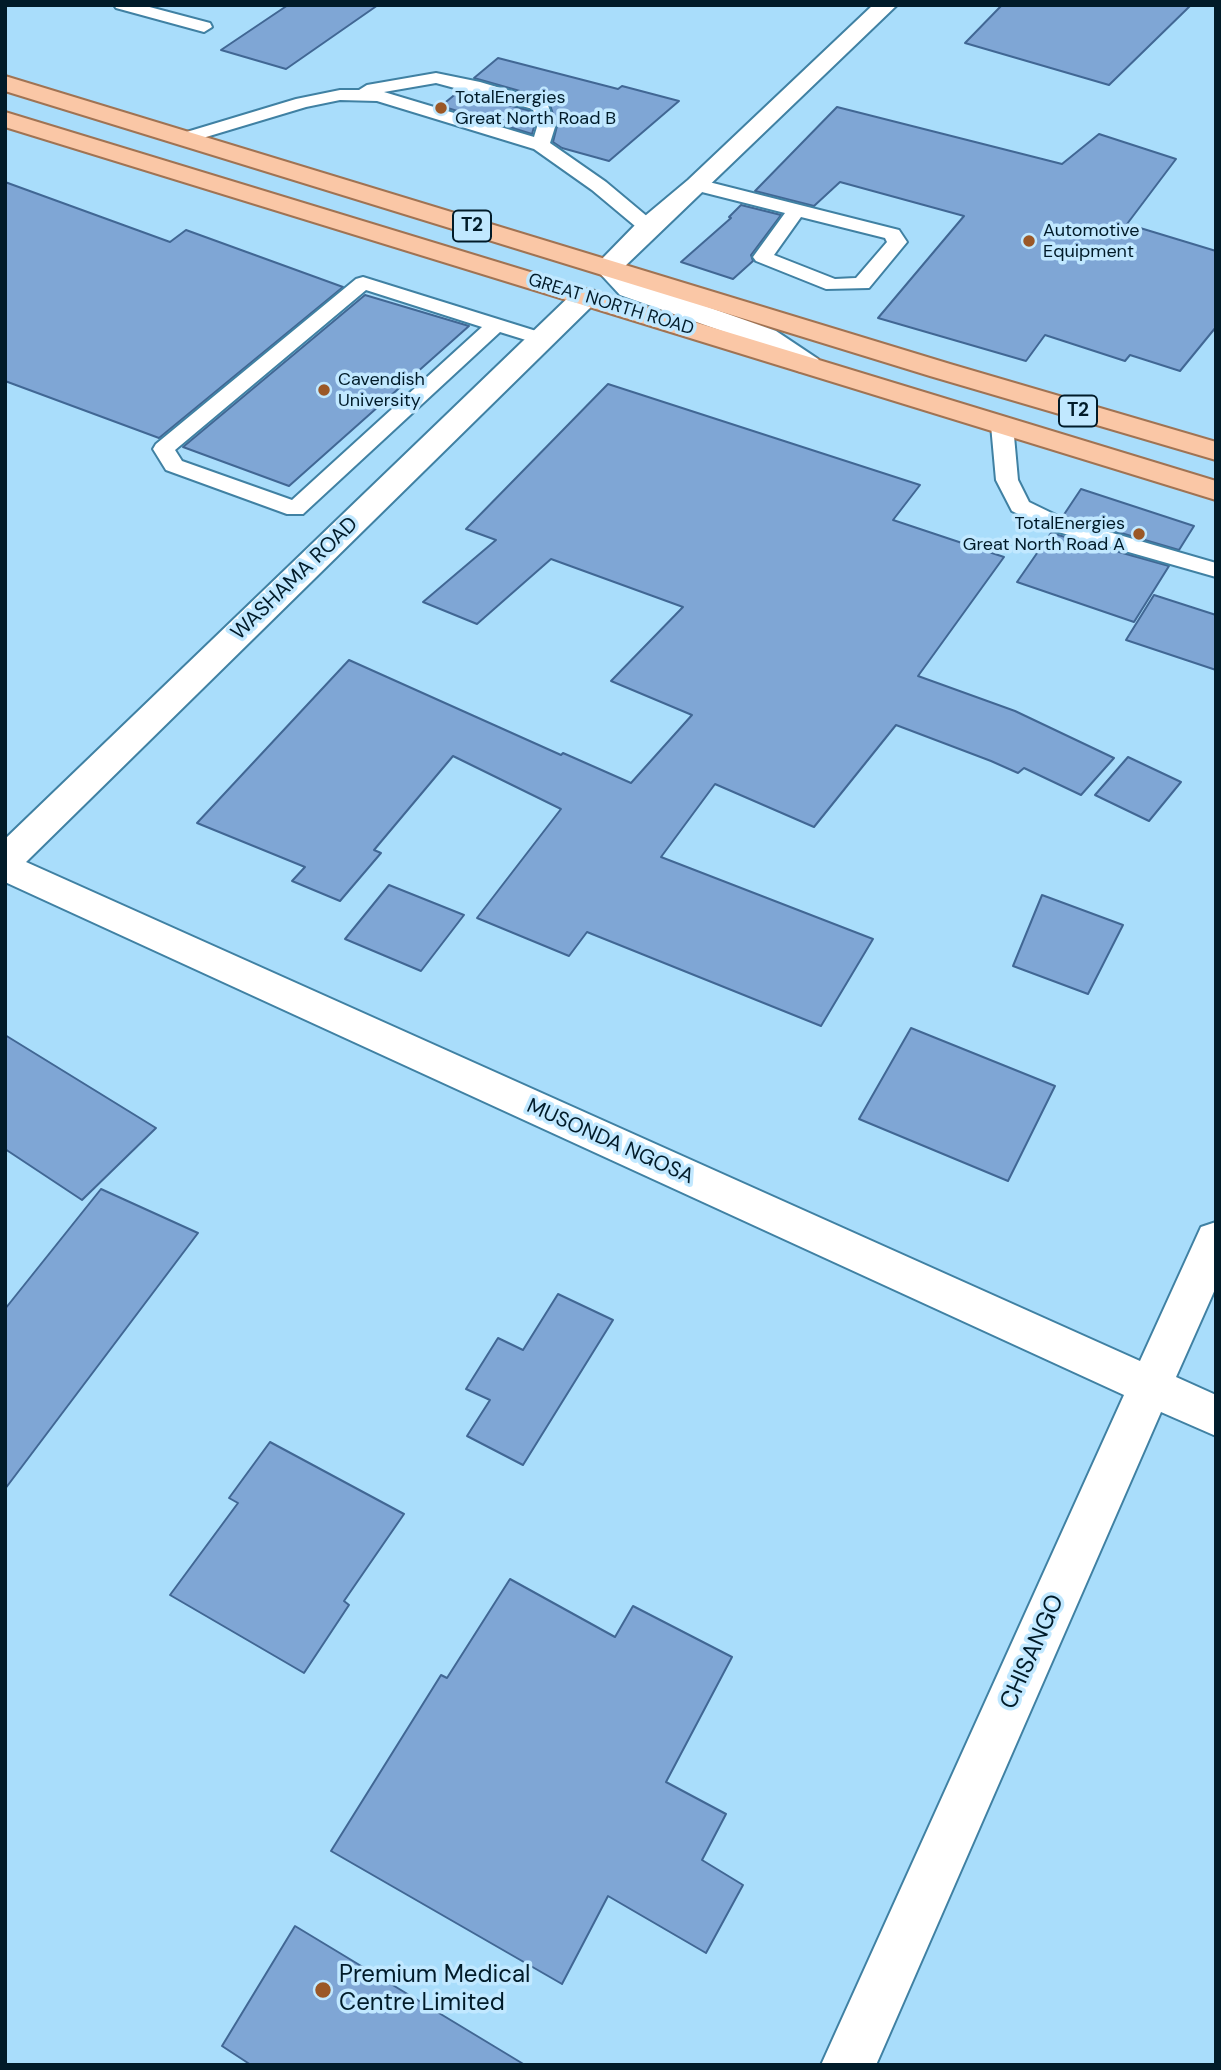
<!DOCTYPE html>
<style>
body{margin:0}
#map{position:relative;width:1221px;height:2070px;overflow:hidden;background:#a9ddfb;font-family:"DM Sans",sans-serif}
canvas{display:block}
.frame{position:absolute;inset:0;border:7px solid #011b29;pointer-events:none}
</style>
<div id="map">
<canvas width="1221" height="2070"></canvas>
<div class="frame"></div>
</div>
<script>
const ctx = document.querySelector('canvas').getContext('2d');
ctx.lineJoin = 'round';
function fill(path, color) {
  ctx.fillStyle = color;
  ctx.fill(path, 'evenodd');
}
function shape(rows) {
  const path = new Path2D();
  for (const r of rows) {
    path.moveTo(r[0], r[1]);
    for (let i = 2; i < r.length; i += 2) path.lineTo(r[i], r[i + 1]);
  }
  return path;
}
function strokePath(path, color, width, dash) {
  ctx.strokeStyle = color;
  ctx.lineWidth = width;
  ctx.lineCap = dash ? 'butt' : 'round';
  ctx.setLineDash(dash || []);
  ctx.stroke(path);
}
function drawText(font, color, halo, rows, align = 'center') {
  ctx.font = font + ' "DM Sans",sans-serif';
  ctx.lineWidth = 7;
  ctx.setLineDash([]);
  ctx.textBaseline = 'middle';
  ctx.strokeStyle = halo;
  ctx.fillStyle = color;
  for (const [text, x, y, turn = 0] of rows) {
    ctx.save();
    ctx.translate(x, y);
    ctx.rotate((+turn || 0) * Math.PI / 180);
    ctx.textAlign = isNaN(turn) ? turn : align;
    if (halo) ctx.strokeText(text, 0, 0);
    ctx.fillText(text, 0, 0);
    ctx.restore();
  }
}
const building = shape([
 [288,5,378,5,286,69,221,50,288,5],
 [1002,5,1191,5,1109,85,965,43,1002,5],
 [498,58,618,89,622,86,679,101,609,161,562,148,553,142,557,126,548,99,474,78,498,58],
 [458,92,531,111,534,127,532,134,441,106,458,92],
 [837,107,1062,164,1099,134,1176,159,1127,224,1216,251,1216,327,1180,371,1130,355,1125,361,1045,335,1026,361,878,318,964,216,840,182,814,206,755,191,837,107],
 [5,182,170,242,186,230,343,287,159,438,5,381,5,182],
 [741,205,781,215,751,255,753,261,733,279,681,262,731,218,729,217,741,205],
 [365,295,469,326,289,486,183,447,365,295],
 [608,384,920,485,893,520,1004,557,918,676,1015,711,1114,758,1081,795,1024,768,1018,773,991,761,896,725,814,827,715,784,661,857,873,939,821,1026,587,932,569,956,477,918,561,809,453,756,374,850,381,853,340,901,292,881,305,867,197,823,349,660,561,755,563,753,631,783,692,715,611,681,683,607,551,559,477,624,423,602,496,540,466,529,608,384],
 [1081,489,1194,526,1179,550,1063,516,1081,489],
 [1051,533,1169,566,1134,622,1017,582,1051,533],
 [1154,595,1216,615,1216,670,1126,640,1154,595],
 [1128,757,1181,782,1149,821,1095,795,1128,757],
 [389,885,464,915,421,971,345,939,389,885],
 [1042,895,1123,925,1088,994,1013,966,1042,895],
 [911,1028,1055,1086,1008,1181,859,1119,911,1028],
 [5,1035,156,1128,82,1200,5,1149,5,1035],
 [101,1189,198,1233,5,1489,5,1309,101,1189],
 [558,1294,613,1320,523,1465,467,1436,490,1400,466,1389,498,1338,523,1350,558,1294],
 [270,1442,404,1514,344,1601,349,1605,304,1673,170,1595,238,1503,229,1498,270,1442],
 [510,1579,615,1637,633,1606,732,1657,666,1782,726,1814,702,1860,743,1885,706,1953,608,1896,562,1984,331,1851,441,1675,447,1678,510,1579],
 [295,1926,525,2065,251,2065,222,2046,295,1926]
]);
const service = shape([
 [114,5,142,5,210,23,212,27,204,32,116,8,114,5],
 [436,73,480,82,547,102,555,127,550,143,606,182,655,223,657,227,655,231,641,231,592,190,534,149,377,101,340,100,306,107,186,143,177,138,180,134,296,99,340,90,359,90,367,85,436,73],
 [436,83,533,109,537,127,534,137,384,92,436,83],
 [697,179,899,230,907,242,869,288,826,289,756,261,753,257,785,213,690,189,688,185,697,179],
 [801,217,885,238,887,242,856,278,835,279,774,255,801,217],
 [363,277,549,335,552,339,549,343,542,345,500,332,303,514,287,514,166,470,153,449,156,444,356,279,363,277],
 [366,290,482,327,292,500,182,461,175,450,366,290],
 [1002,419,1009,421,1013,425,1018,480,1029,502,1064,519,1216,563,1216,577,1048,529,1012,511,996,480,991,425,995,421,1002,419]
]);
const minor = shape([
 [873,5,897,5,623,268,640,283,776,331,818,359,822,365,818,371,808,373,798,371,756,343,620,295,595,268,599,262,639,221,688,180,873,5],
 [585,289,595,291,599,297,595,303,26,862,1140,1361,1201,1227,1216,1222,1216,1287,1176,1377,1216,1395,1216,1436,1161,1412,876,2065,821,2065,1124,1395,5,882,5,839,575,291,585,289]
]);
const primary = shape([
 [5,76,950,364,1216,442,1216,460,930,376,5,91,5,76],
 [5,112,1216,481,1216,500,5,127,5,112]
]);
const markers = [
 [441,108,7,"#9b5827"],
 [1029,241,7,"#9b5827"],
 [324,390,7,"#9b5827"],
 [1139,534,7,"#9b5827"],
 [323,1990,9,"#9b5827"]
];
const farPoinames = [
 ["TotalEnergies",455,98],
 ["Great North Road B",455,119],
 ["Automotive",1043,231],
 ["Equipment",1043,252],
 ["Cavendish",338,380],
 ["University",338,401],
 ["TotalEnergies",1125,524,"right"],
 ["Great North Road A",1125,545,"right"]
];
const farStreetnames = [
 ["GREAT NORTH ROAD",611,305,17]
];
const shields = [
 [472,226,38],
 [1078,411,38]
];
const shieldNames = [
 ["T2",472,226],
 ["T2",1078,411]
];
const streetNames = [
 ["WASHAMA ROAD",295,579,-44],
 ["MUSONDA NGOSA",610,1142,24]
];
const nearStreetnames = [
 ["CHISANGO",1033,1652,-66]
];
const nearPoinames = [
 ["Premium Medical",339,1976],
 ["Centre Limited",339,2004]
];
fill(building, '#7fa6d5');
strokePath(building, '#416794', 2);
strokePath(service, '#4081a3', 4);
strokePath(minor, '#4081a3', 4);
strokePath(primary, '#a07353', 4);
fill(service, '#fff');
fill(minor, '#fff');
fill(primary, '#fac7a6');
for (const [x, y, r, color] of markers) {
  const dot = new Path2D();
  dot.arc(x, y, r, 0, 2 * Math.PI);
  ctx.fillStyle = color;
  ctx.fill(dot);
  strokePath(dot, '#c1e8ff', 2.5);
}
drawText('18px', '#011b29', '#c1e8ff', farPoinames, 'left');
drawText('18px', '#011b29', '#c1e8ff', farStreetnames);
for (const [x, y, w] of shields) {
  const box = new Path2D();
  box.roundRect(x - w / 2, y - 15.5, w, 31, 5);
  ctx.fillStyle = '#c1e8ff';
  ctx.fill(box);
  strokePath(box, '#011b29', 2);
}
drawText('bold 19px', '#011b29', null, shieldNames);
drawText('21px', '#011b29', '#c1e8ff', streetNames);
drawText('24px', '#011b29', '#c1e8ff', nearStreetnames);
drawText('24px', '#011b29', '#c1e8ff', nearPoinames, 'left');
</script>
